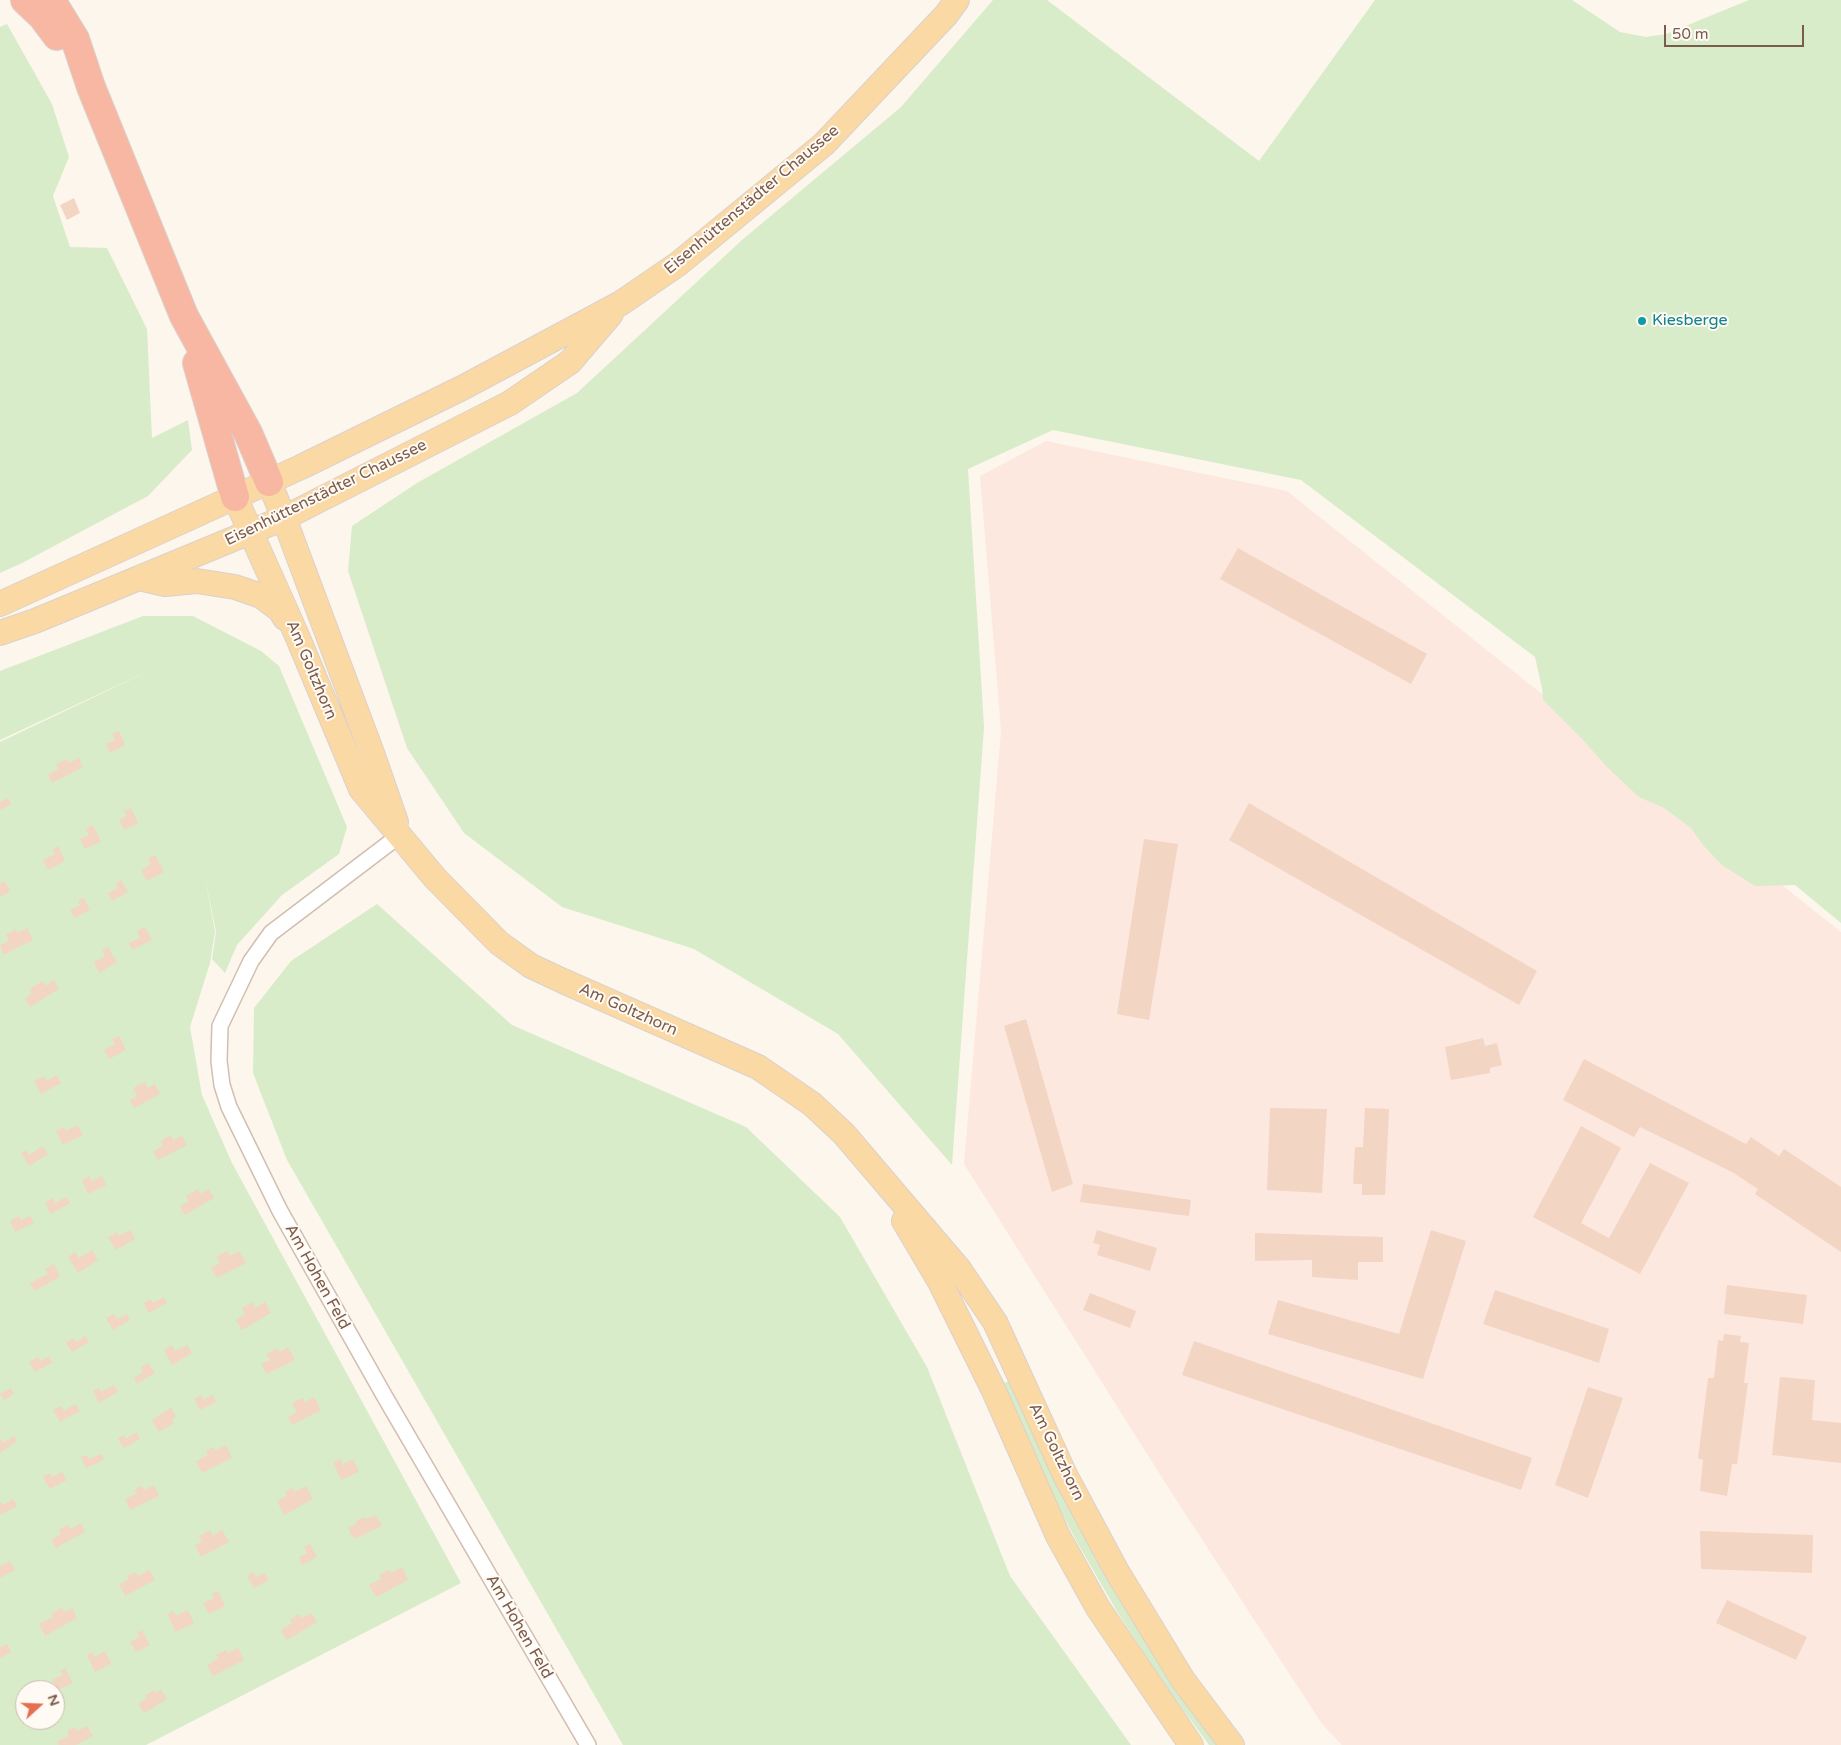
<!DOCTYPE html>
<meta charset="utf-8">
<style>
body{margin:0}
#map{position:relative;width:1841px;height:1745px;overflow:hidden;background:#fdf6ec;font-family:"Varela Round",sans-serif}
canvas{display:block}
.north{position:absolute;left:15px;top:1680px;width:50px;height:50px;box-sizing:border-box;background:#fffaf3;border:1px solid #cabbb1;border-radius:50%;rotate:70deg;font-size:14px;font-weight:700;line-height:20px;text-align:center;color:#7a5c4d}
.north::after{content:'';display:block;margin:auto;width:18px;height:22px;background:#e76f51;clip-path:polygon(50% 0,100% 100%,50% 72%,0 100%)}
.scale{position:absolute;left:1664px;top:25px;width:140px;height:22px;box-sizing:border-box;border:2px solid #7a5c4d;border-top:0;padding-left:6px;font-size:15px;line-height:18px;white-space:nowrap;color:#7a5c4d;-webkit-text-stroke:4px #fffaf3;paint-order:stroke}
</style>
<div id="map">
<canvas width="1841" height="1745"></canvas>
<div class="north">N</div>
<div class="scale">50 m</div>
</div>
<script>
const ctx = document.querySelector('canvas').getContext('2d');
ctx.lineJoin = 'round';
function fill(path, color) {
  ctx.fillStyle = color;
  ctx.fill(path, 'evenodd');
}
function shape(rows) {
  const path = new Path2D();
  for (const r of rows) {
    path.moveTo(r[0], r[1]);
    for (let i = 2; i < r.length; i += 2) path.lineTo(r[i], r[i + 1]);
  }
  return path;
}
function strokePath(path, color, width, dash) {
  ctx.strokeStyle = color;
  ctx.lineWidth = width;
  ctx.lineCap = dash ? 'butt' : 'round';
  ctx.setLineDash(dash || []);
  ctx.stroke(path);
}
function drawText(font, color, halo, rows, align = 'center') {
  ctx.font = font + ' "Varela Round",sans-serif';
  ctx.lineWidth = 4;
  ctx.setLineDash([]);
  ctx.textBaseline = 'middle';
  ctx.strokeStyle = halo;
  ctx.fillStyle = color;
  for (const [text, x, y, turn = 0] of rows) {
    ctx.save();
    ctx.translate(x, y);
    ctx.rotate((+turn || 0) * Math.PI / 180);
    ctx.textAlign = isNaN(turn) ? turn : align;
    if (halo) ctx.strokeText(text, 0, 0);
    ctx.fillText(text, 0, 0);
    ctx.restore();
  }
}
const commercial = shape([
 [1046,441,1287,491,1841,932,1841,1745,1342,1745,1322,1724,1173,1495,964,1164,1001,731,980,476]
]);
const green = shape([
 [993,0,1047,0,1259,161,1375,0,1572,0,1620,32,1646,37,1666,34,1749,0,1841,0,1841,923,1795,885,1755,886,1722,865,1703,845,1691,828,1664,808,1639,797,1607,767,1584,741,1543,700,1542,688,1535,657,1301,480,1053,430,968,469,984,727,952,1165,838,1034,694,949,562,907,464,833,407,748,348,571,352,526,417,483,577,393,742,240,901,107],
 [7,24,52,104,69,157,53,196,70,247,107,248,147,329,152,438,188,420,192,450,148,496,22,563,0,573,0,27],
 [143,616,193,616,261,651,279,666,347,827,339,854,282,895,237,945,225,973,212,959,216,932,205,877,215,932,210,963,190,1027,202,1095,232,1163,461,1583,146,1745,0,1745,0,742,153,669,0,740,0,671],
 [25,1690,55,1690,55,1720,25,1720],
 [377,904,512,1025,746,1127,840,1217,927,1367,1010,1576,1131,1745,623,1745,287,1160,253,1073,254,1008,291,961],
 [1010,1380,1046,1461,1078,1524,1115,1591,1153,1654,1217,1745,1209,1745,1167,1688,1118,1613,1078,1544,1041,1473,1001,1385]
]);
const building = shape([
 [74,198,80,213,67,220,60,205],
 [1238,548,1427,654,1411,684,1220,579],
 [119,731,125,745,110,753,106,744,115,740,112,734],
 [79,758,83,767,52,783,48,775,58,769,56,764,67,759,69,763],
 [8,798,11,804,0,810,0,802],
 [1249,803,1537,971,1519,1005,1229,840],
 [131,808,138,823,124,830,119,820,127,816,124,811],
 [93,825,101,842,85,849,80,839,89,835,86,829],
 [1144,839,1178,844,1149,1020,1117,1014],
 [58,846,65,861,48,870,43,860,55,854,53,849],
 [155,855,164,872,147,881,141,870,151,864,148,859],
 [121,880,128,892,112,901,108,893,118,888,116,883],
 [5,881,10,891,0,897,0,884],
 [84,898,90,910,74,918,70,910,80,905,78,900],
 [145,927,152,940,132,950,129,943,140,938,137,931],
 [27,928,33,940,3,955,0,945,9,941,6,935,16,929,18,933],
 [108,947,117,962,99,973,94,962,105,956,102,950],
 [54,980,59,989,30,1007,25,998,32,993,30,989,43,981,45,986],
 [1026,1019,1073,1184,1052,1192,1004,1026],
 [119,1036,126,1050,109,1059,104,1050,115,1044,112,1039],
 [1483,1038,1485,1046,1497,1043,1502,1065,1490,1068,1490,1073,1451,1080,1445,1047],
 [1584,1059,1746,1144,1751,1137,1779,1156,1784,1149,1841,1187,1841,1252,1755,1194,1758,1189,1732,1172,1640,1127,1634,1137,1563,1100],
 [57,1075,61,1083,41,1094,34,1081,44,1076,46,1081],
 [145,1082,148,1088,155,1084,160,1094,134,1108,130,1100,137,1096,133,1088],
 [1270,1108,1327,1109,1322,1193,1267,1190],
 [1365,1108,1389,1109,1385,1195,1362,1195,1362,1184,1353,1184,1355,1147,1363,1147],
 [77,1125,83,1135,63,1145,56,1131,64,1127,66,1131],
 [1581,1126,1621,1148,1581,1223,1609,1238,1650,1163,1689,1183,1640,1274,1533,1217],
 [171,1135,173,1140,182,1136,187,1145,158,1160,153,1151,163,1146,161,1141],
 [43,1146,48,1154,29,1166,21,1153,26,1150,29,1155],
 [89,1176,92,1181,102,1176,106,1185,88,1194,82,1180],
 [1083,1184,1191,1200,1189,1216,1080,1202],
 [198,1189,200,1194,209,1189,214,1198,185,1215,180,1206,189,1201,186,1196],
 [66,1197,70,1203,51,1214,45,1203,53,1198,55,1203],
 [19,1216,21,1220,30,1216,34,1223,15,1232,10,1221],
 [130,1230,135,1239,116,1250,108,1237,117,1232,119,1236],
 [1097,1230,1157,1248,1150,1271,1097,1255,1100,1245,1093,1243],
 [1431,1230,1466,1241,1423,1379,1268,1334,1278,1300,1399,1334],
 [1255,1233,1383,1237,1383,1262,1358,1262,1358,1280,1312,1277,1312,1260,1255,1261],
 [92,1250,98,1260,78,1273,68,1257,75,1252,79,1258],
 [227,1251,230,1256,239,1251,246,1263,217,1278,211,1268,220,1263,216,1257],
 [54,1264,60,1277,34,1291,30,1283,48,1274,45,1269],
 [1727,1285,1807,1295,1803,1324,1724,1314],
 [1495,1290,1609,1329,1599,1363,1483,1324],
 [1090,1293,1136,1311,1130,1328,1083,1310],
 [164,1297,167,1303,149,1313,144,1303,151,1299,153,1303],
 [252,1302,255,1308,265,1302,271,1313,242,1330,236,1320,245,1314,242,1308],
 [114,1314,117,1319,127,1314,130,1320,113,1330,106,1318],
 [1724,1334,1741,1336,1740,1342,1749,1343,1744,1383,1748,1383,1737,1464,1732,1464,1727,1496,1700,1491,1703,1460,1698,1458,1708,1378,1714,1378,1718,1340,1723,1341],
 [85,1336,89,1342,72,1352,66,1343,73,1338,76,1342],
 [1194,1341,1532,1458,1521,1490,1182,1375],
 [172,1345,175,1351,187,1345,192,1353,172,1365,164,1350],
 [288,1347,295,1360,267,1374,261,1364,270,1360,266,1354,278,1348,280,1352],
 [49,1356,52,1363,35,1372,29,1362,38,1357,41,1361],
 [148,1363,155,1373,137,1384,134,1378,143,1372,141,1367],
 [1780,1377,1815,1380,1812,1420,1841,1423,1841,1463,1772,1455],
 [114,1385,118,1392,99,1403,93,1391,99,1388,101,1392],
 [1588,1387,1623,1398,1588,1498,1555,1485],
 [11,1388,14,1394,4,1400,0,1394],
 [201,1395,203,1400,213,1395,216,1402,200,1410,194,1399],
 [314,1397,321,1410,292,1425,288,1417,297,1412,292,1403,303,1398,305,1402],
 [75,1404,80,1411,60,1422,53,1410,61,1406,64,1411],
 [171,1408,176,1416,172,1419,174,1423,159,1432,152,1420],
 [137,1432,140,1439,124,1448,118,1439,124,1435,126,1439],
 [14,1436,17,1441,0,1453,0,1438,3,1443],
 [226,1445,232,1458,202,1473,196,1461,208,1455,206,1451,214,1447,215,1451],
 [102,1454,104,1460,86,1468,81,1457,87,1455,89,1459],
 [340,1459,343,1464,353,1459,359,1472,341,1480,333,1462],
 [62,1472,67,1480,50,1489,43,1477,49,1473,52,1477],
 [154,1485,159,1496,130,1510,125,1499,136,1494,135,1490,138,1488,142,1486,144,1490],
 [306,1486,313,1499,284,1515,277,1501,287,1496,285,1492,293,1488,295,1492],
 [13,1499,17,1506,0,1515,0,1503,1,1502,3,1505],
 [376,1515,382,1526,354,1539,348,1528,357,1523,356,1521,365,1517,366,1519],
 [81,1523,85,1532,56,1548,51,1540,61,1534,59,1529,68,1525,71,1529],
 [210,1530,213,1536,222,1530,229,1542,201,1557,195,1545,202,1542,199,1536],
 [1700,1531,1813,1535,1812,1573,1701,1569],
 [310,1544,317,1557,302,1565,299,1557,307,1553,304,1547],
 [10,1561,15,1570,0,1578,0,1566],
 [402,1567,408,1580,376,1597,369,1585,381,1579,379,1575,390,1569,391,1573],
 [149,1570,155,1580,125,1596,119,1584,129,1579,127,1576,136,1572,138,1576],
 [253,1572,256,1577,264,1573,269,1580,254,1588,247,1576],
 [218,1591,225,1606,209,1614,203,1603,214,1598,212,1593],
 [1727,1600,1807,1637,1796,1660,1716,1623],
 [62,1608,64,1612,72,1608,77,1618,45,1636,39,1624,53,1617,51,1614],
 [188,1610,194,1623,176,1632,167,1614,173,1611,176,1616],
 [311,1613,317,1622,287,1640,281,1630,292,1623,290,1620,299,1614,302,1618],
 [142,1630,150,1645,136,1652,130,1642,139,1637,137,1633],
 [7,1644,11,1652,0,1658,0,1647],
 [238,1648,244,1660,213,1676,207,1665,218,1659,216,1655,226,1650,228,1653],
 [105,1651,111,1664,95,1672,87,1655,92,1652,94,1657],
 [65,1668,73,1683,58,1690,52,1680,63,1675,60,1671],
 [161,1689,167,1699,144,1713,138,1704,147,1698,145,1695,149,1693,154,1690,156,1693],
 [23,1695,25,1698,25,1712,23,1713,16,1699],
 [87,1726,93,1736,76,1745,59,1745,57,1742,69,1736,67,1731,76,1727,77,1731]
]);
const minor = shape([
 [400,835,271,933,251,961,220,1026,219,1061,222,1085,229,1107,280,1211,385,1397,588,1745]
]);
const primary = shape([
 [269,482,284,518,372,753,396,822],
 [235,497,298,638,361,789,435,878,499,943,531,966,563,981,758,1067,812,1104,844,1134,959,1269,995,1322,1065,1475,1116,1570,1183,1680,1232,1745],
 [139,578,165,584,197,581,235,587,261,596,280,610,285,618],
 [0,604,301,467,464,387,621,303,678,264,824,144,946,15,957,0],
 [0,633,35,621,284,518,510,403,570,362,611,314],
 [904,1221,940,1282,994,1391,1058,1536,1098,1608,1191,1745]
]);
const motorway = shape([
 [25,0,42,16,57,36],
 [51,0,75,39,91,87,184,316,248,433,269,482],
 [197,363,235,497]
]);
const markers = [
 [1642,321,5,"#0f9aa8"]
];
const streetNames = [
 ["Eisenhüttenstädter Chaussee",752,200,-40],
 ["Eisenhüttenstädter Chaussee",326,493,-26],
 ["Am Goltzhorn",311,670,67],
 ["Am Goltzhorn",628,1010,24],
 ["Am Hohen Feld",317,1277,61],
 ["Am Goltzhorn",1056,1452,64],
 ["Am Hohen Feld",519,1627,60]
];
const cultureNames = [
 ["Kiesberge",1652,321]
];
fill(commercial, '#fde8e0');
fill(green, '#d8ecc9');
fill(building, '#f3d5c3');
strokePath(minor, '#d1beb0', 18);
strokePath(primary, '#dad1cd', 26);
strokePath(motorway, '#dad1cd', 30);
strokePath(minor, '#fff', 15);
strokePath(primary, '#fbd9a5', 24);
strokePath(motorway, '#f7b7a3', 28);
for (const [x, y, r, color] of markers) {
  const dot = new Path2D();
  dot.arc(x, y, r, 0, 2 * Math.PI);
  ctx.fillStyle = color;
  ctx.fill(dot);
  strokePath(dot, '#fffaf3', 2);
}
drawText('16px', '#7a5c4d', '#fffaf3', streetNames);
drawText('16px', '#0d838f', '#fffaf3', cultureNames, 'left');
</script>
